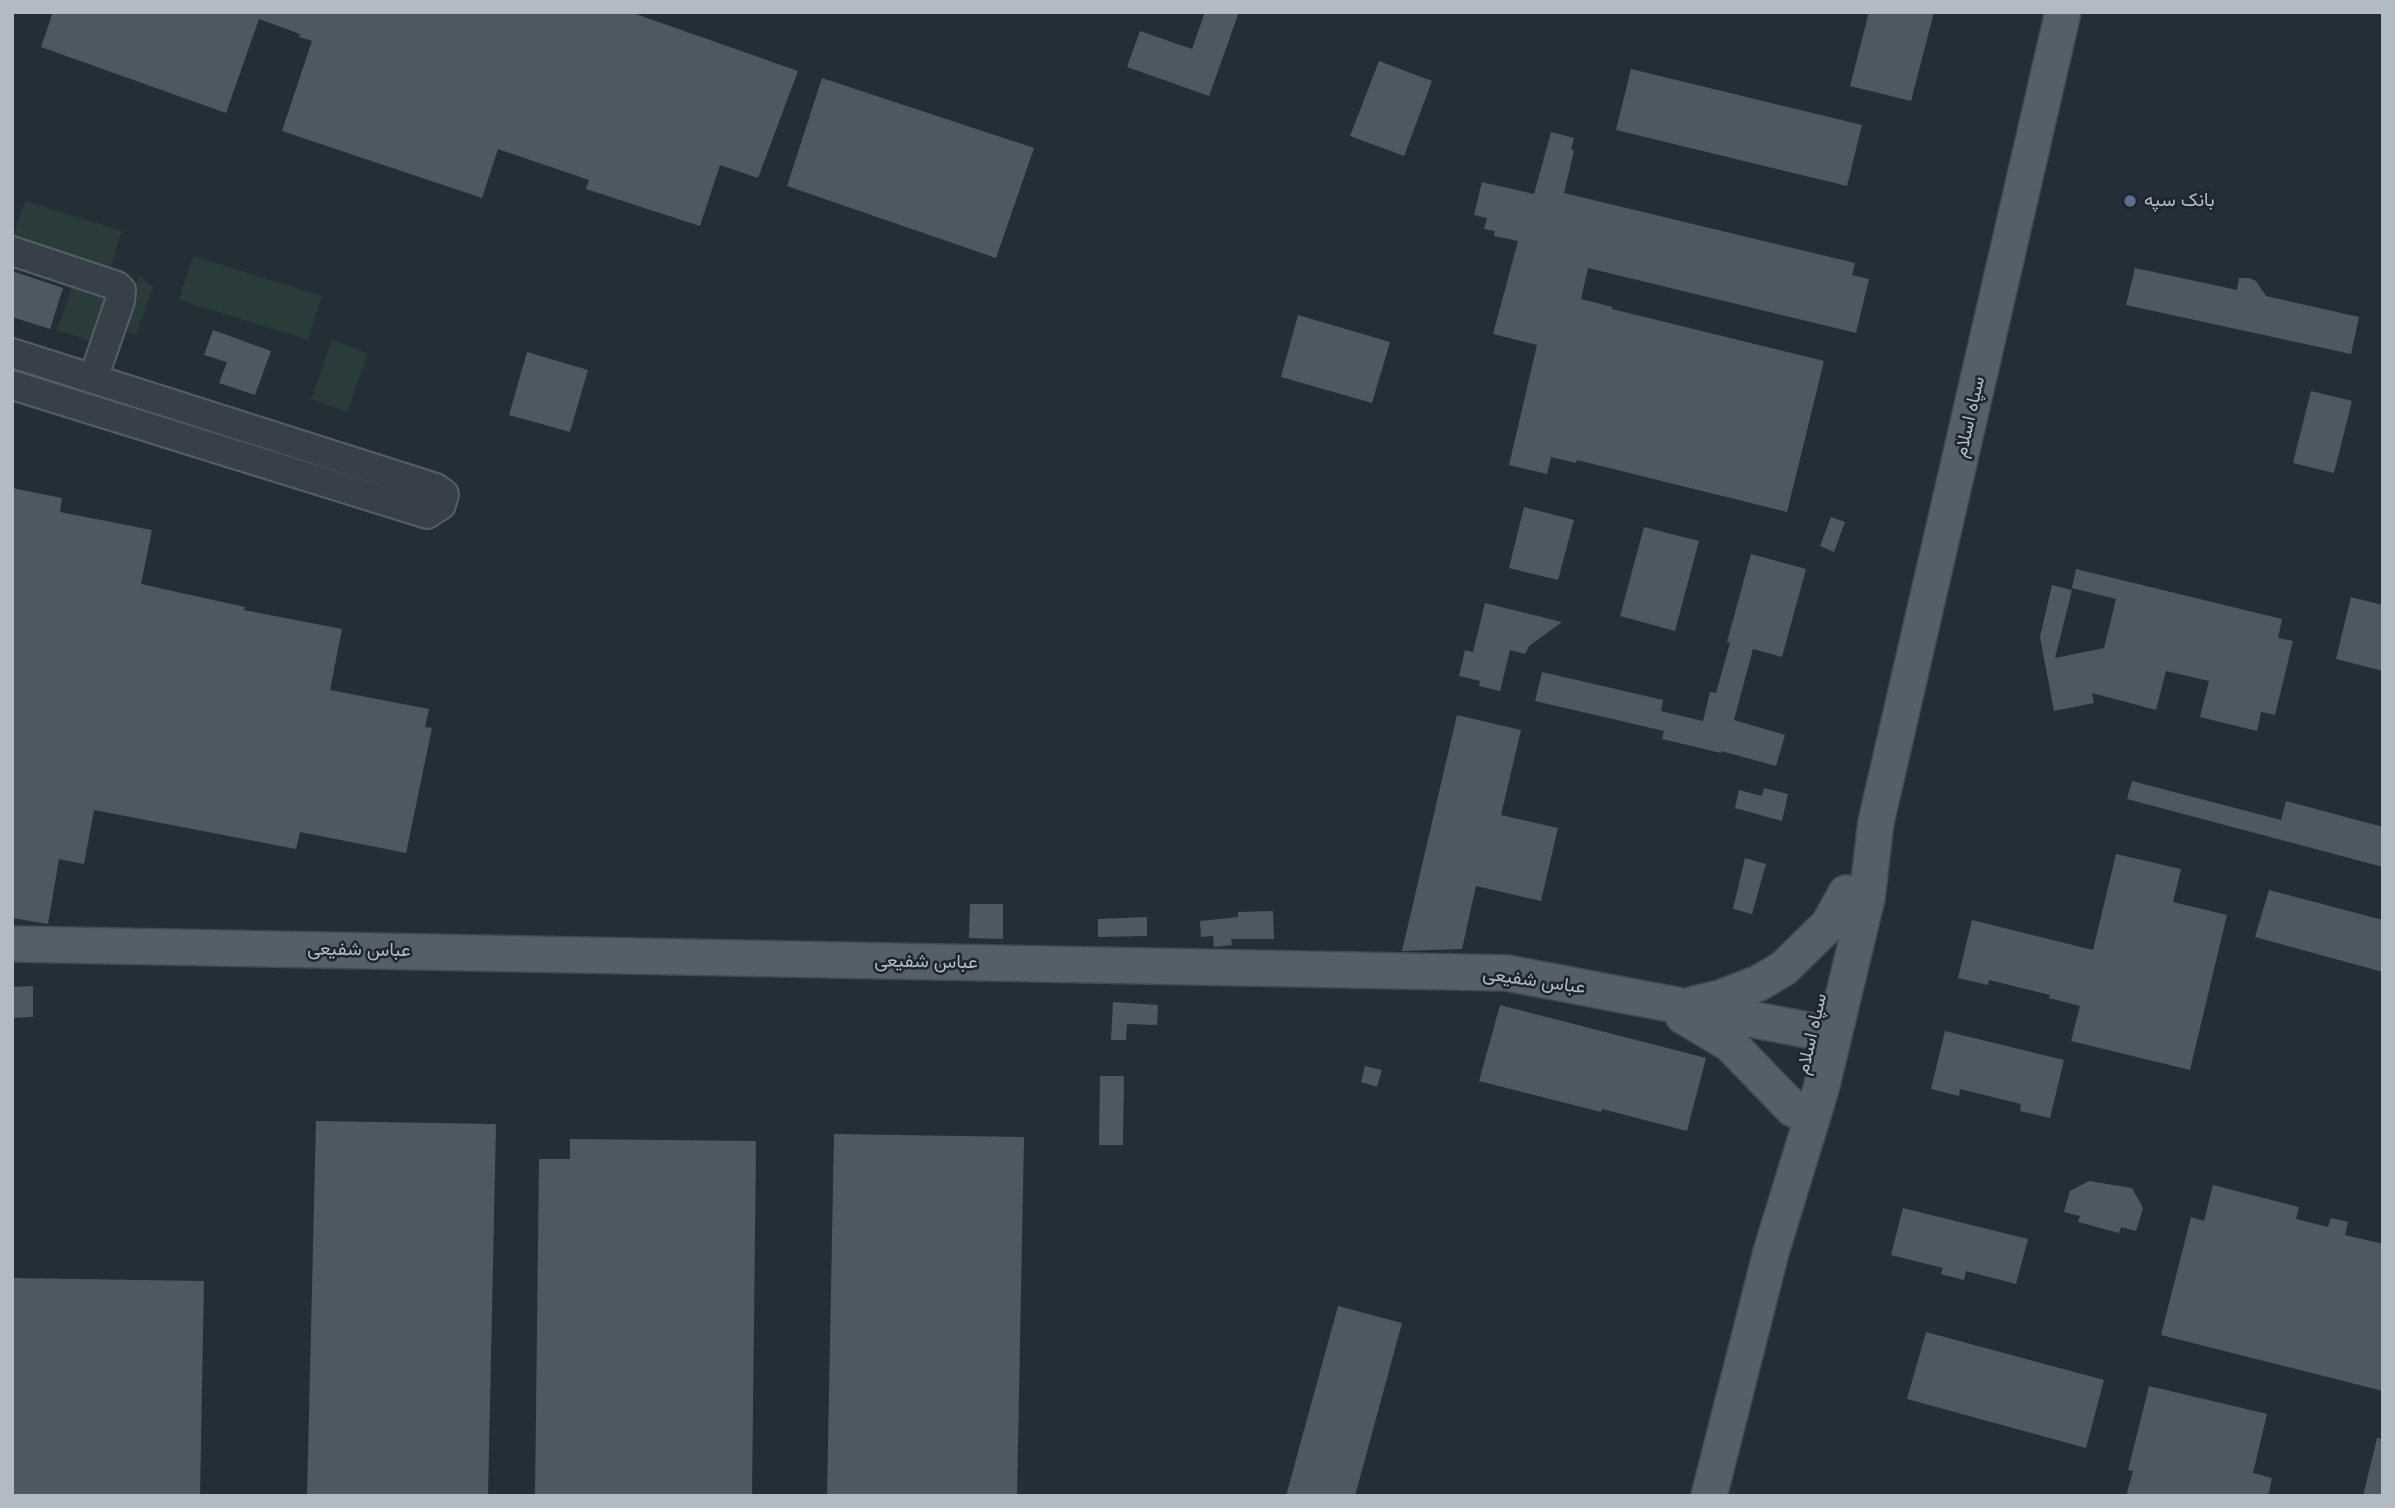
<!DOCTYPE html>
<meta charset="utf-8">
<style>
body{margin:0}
#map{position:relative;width:2395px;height:1508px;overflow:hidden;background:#242e37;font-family:"Fira Sans",sans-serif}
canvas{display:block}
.frame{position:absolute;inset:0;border:14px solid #b2bbc4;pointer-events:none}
</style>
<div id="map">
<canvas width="2395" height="1508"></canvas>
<div class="frame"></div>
</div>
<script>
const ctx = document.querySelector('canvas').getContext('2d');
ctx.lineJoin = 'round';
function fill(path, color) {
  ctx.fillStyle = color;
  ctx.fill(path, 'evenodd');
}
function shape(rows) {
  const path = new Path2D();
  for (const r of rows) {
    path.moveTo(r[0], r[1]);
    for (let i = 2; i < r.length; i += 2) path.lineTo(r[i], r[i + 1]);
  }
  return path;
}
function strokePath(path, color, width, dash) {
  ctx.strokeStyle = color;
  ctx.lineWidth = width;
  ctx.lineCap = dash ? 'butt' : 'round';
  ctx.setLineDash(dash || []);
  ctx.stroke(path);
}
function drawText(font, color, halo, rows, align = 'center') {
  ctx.font = font + ' "Fira Sans",Vazirmatn,sans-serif';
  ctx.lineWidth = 5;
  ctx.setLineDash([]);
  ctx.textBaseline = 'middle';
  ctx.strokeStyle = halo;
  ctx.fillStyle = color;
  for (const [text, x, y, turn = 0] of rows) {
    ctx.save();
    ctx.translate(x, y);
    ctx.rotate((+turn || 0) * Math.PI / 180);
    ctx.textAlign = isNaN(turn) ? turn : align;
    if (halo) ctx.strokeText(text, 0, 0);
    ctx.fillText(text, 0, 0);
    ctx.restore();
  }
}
const green = shape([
 [25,201,122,231,108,276,12,240],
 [193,256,322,296,308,340,179,300],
 [139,276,153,287,136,335,120,329],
 [73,283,112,296,96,343,57,330],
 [332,340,368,353,347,412,311,399]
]);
const building = shape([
 [53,12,630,12,798,71,758,178,720,165,700,226,586,189,589,180,498,149,482,198,282,131,312,41,299,37,300,34,259,19,226,113,41,47],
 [1205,12,1239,12,1209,96,1127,67,1140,31,1192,49],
 [1869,12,1934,12,1911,101,1850,86],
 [1379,61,1432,81,1404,156,1350,136],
 [1631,69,1862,125,1847,186,1616,130],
 [822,78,1034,148,996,258,787,186],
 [1551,132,1574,138,1571,149,1574,151,1564,193,1855,263,1852,275,1869,279,1856,333,1588,268,1581,299,1612,307,1612,309,1824,361,1787,512,1577,460,1576,463,1551,457,1547,474,1509,465,1537,345,1493,334,1518,241,1494,236,1495,231,1484,229,1487,218,1474,215,1482,182,1534,194],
 [2135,268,2237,290,2239,278,2249,278,2256,281,2266,296,2359,317,2351,354,2126,305],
 [12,271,63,288,50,329,12,317],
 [1298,315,1390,342,1372,403,1281,377],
 [213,330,271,351,255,395,219,383,227,362,204,355],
 [527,352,588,370,570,432,509,415],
 [2311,391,2352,401,2334,473,2293,463],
 [12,488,62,498,60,512,152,530,141,584,245,607,244,610,342,629,330,690,429,709,425,727,432,728,406,853,300,832,296,849,94,810,84,864,59,859,48,924,12,918],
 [1524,507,1574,520,1558,580,1509,568],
 [1831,517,1845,522,1834,552,1820,546],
 [1644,527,1699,541,1675,631,1620,616],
 [1751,554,1806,569,1782,657,1753,649,1734,720,1785,735,1776,766,1721,751,1721,753,1662,739,1664,731,1535,701,1542,672,1663,700,1661,711,1703,721,1710,692,1716,693,1730,643,1727,642],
 [2076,569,2282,619,2278,638,2293,641,2275,715,2261,712,2257,731,2200,717,2209,681,2166,671,2156,710,2092,693,2094,703,2054,711,2040,637,2052,585,2072,590,2055,658,2104,648,2116,599,2072,588],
 [2351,597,2383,605,2383,671,2336,659],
 [1485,603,1562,622,1529,646,1525,654,1510,650,1500,691,1479,686,1480,681,1459,676,1465,650,1473,652],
 [1457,715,1521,730,1501,815,1558,828,1541,901,1476,886,1462,949,1402,951],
 [2132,781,2281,820,2286,801,2383,827,2383,867,2127,799],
 [1764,788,1788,794,1782,821,1735,808,1739,790,1762,796],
 [2116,854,2181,869,2173,902,2227,915,2190,1070,2071,1041,2080,1006,2049,998,2050,995,1989,980,1988,985,1958,978,1972,920,2093,950],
 [1745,858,1766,864,1752,914,1733,909],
 [2269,890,2383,920,2383,972,2255,937],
 [970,904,1003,904,1003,939,969,938],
 [1273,911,1274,939,1231,939,1232,945,1214,947,1213,936,1201,937,1200,921,1238,917,1238,912],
 [1147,917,1147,936,1098,937,1098,919],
 [33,986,33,1017,12,1018,12,987],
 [1113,1002,1158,1005,1157,1025,1127,1024,1126,1040,1111,1040],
 [1500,1005,1706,1058,1687,1131,1602,1109,1601,1112,1479,1081],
 [1945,1031,2064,1060,2050,1118,2020,1111,2021,1104,1960,1089,1959,1096,1931,1089],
 [1365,1066,1382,1070,1377,1087,1361,1082],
 [1100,1076,1124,1076,1123,1145,1099,1145],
 [316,1121,496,1124,488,1496,307,1496],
 [834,1134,1024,1137,1017,1496,827,1496],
 [570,1139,756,1141,752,1496,535,1496,539,1159,570,1159],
 [2089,1181,2132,1188,2143,1208,2136,1231,2121,1227,2119,1233,2078,1222,2080,1216,2064,1212,2070,1191],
 [2213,1185,2299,1207,2296,1219,2328,1227,2331,1218,2348,1222,2345,1235,2383,1244,2383,1391,2161,1335,2191,1217,2204,1221],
 [1903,1208,2028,1239,2016,1284,1966,1271,1964,1280,1941,1274,1943,1268,1891,1255],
 [12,1278,204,1281,200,1496,12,1496],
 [1338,1306,1402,1323,1355,1496,1286,1496],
 [1926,1332,2104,1380,2086,1448,1907,1399],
 [2149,1386,2267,1414,2253,1473,2272,1478,2268,1496,2126,1496,2133,1471,2128,1470],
 [2377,1438,2383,1439,2383,1496,2363,1496]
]);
const minor = shape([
 [12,251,117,286,121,290,120,301,93,379],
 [12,353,436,488,444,494,441,505,427,514,12,385]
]);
const major = shape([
 [12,944,1507,973,1834,1035],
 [1694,1004,1720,998,1759,983,1784,968,1829,924,1846,893],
 [1683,1016,1730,1044,1793,1109],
 [1709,1496,1771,1252,1821,1089,1867,898,1876,822,2063,12]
]);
const markers = [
 [2130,201,7,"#5c6f8a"]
];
const poiNames = [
 ["بانک سپه",2144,201]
];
const streetNames = [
 ["سپاه اسلام",1970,417,-77],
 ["عباس شفیعی",359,950,1],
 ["عباس شفیعی",926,962,1],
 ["عباس شفیعی",1534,981,8],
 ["سپاه اسلام",1812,1034,-77]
];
fill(green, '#293c3a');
fill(building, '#4c5963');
strokePath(minor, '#555e66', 32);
strokePath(major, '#414951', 38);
strokePath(minor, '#374048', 28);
strokePath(major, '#555f68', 35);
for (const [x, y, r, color] of markers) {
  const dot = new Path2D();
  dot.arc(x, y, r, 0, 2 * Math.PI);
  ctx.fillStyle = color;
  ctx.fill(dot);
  strokePath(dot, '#1d252d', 2.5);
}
drawText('19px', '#b2bbc4', '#1d252d', poiNames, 'left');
drawText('19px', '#b2bbc4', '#1d252d', streetNames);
</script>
